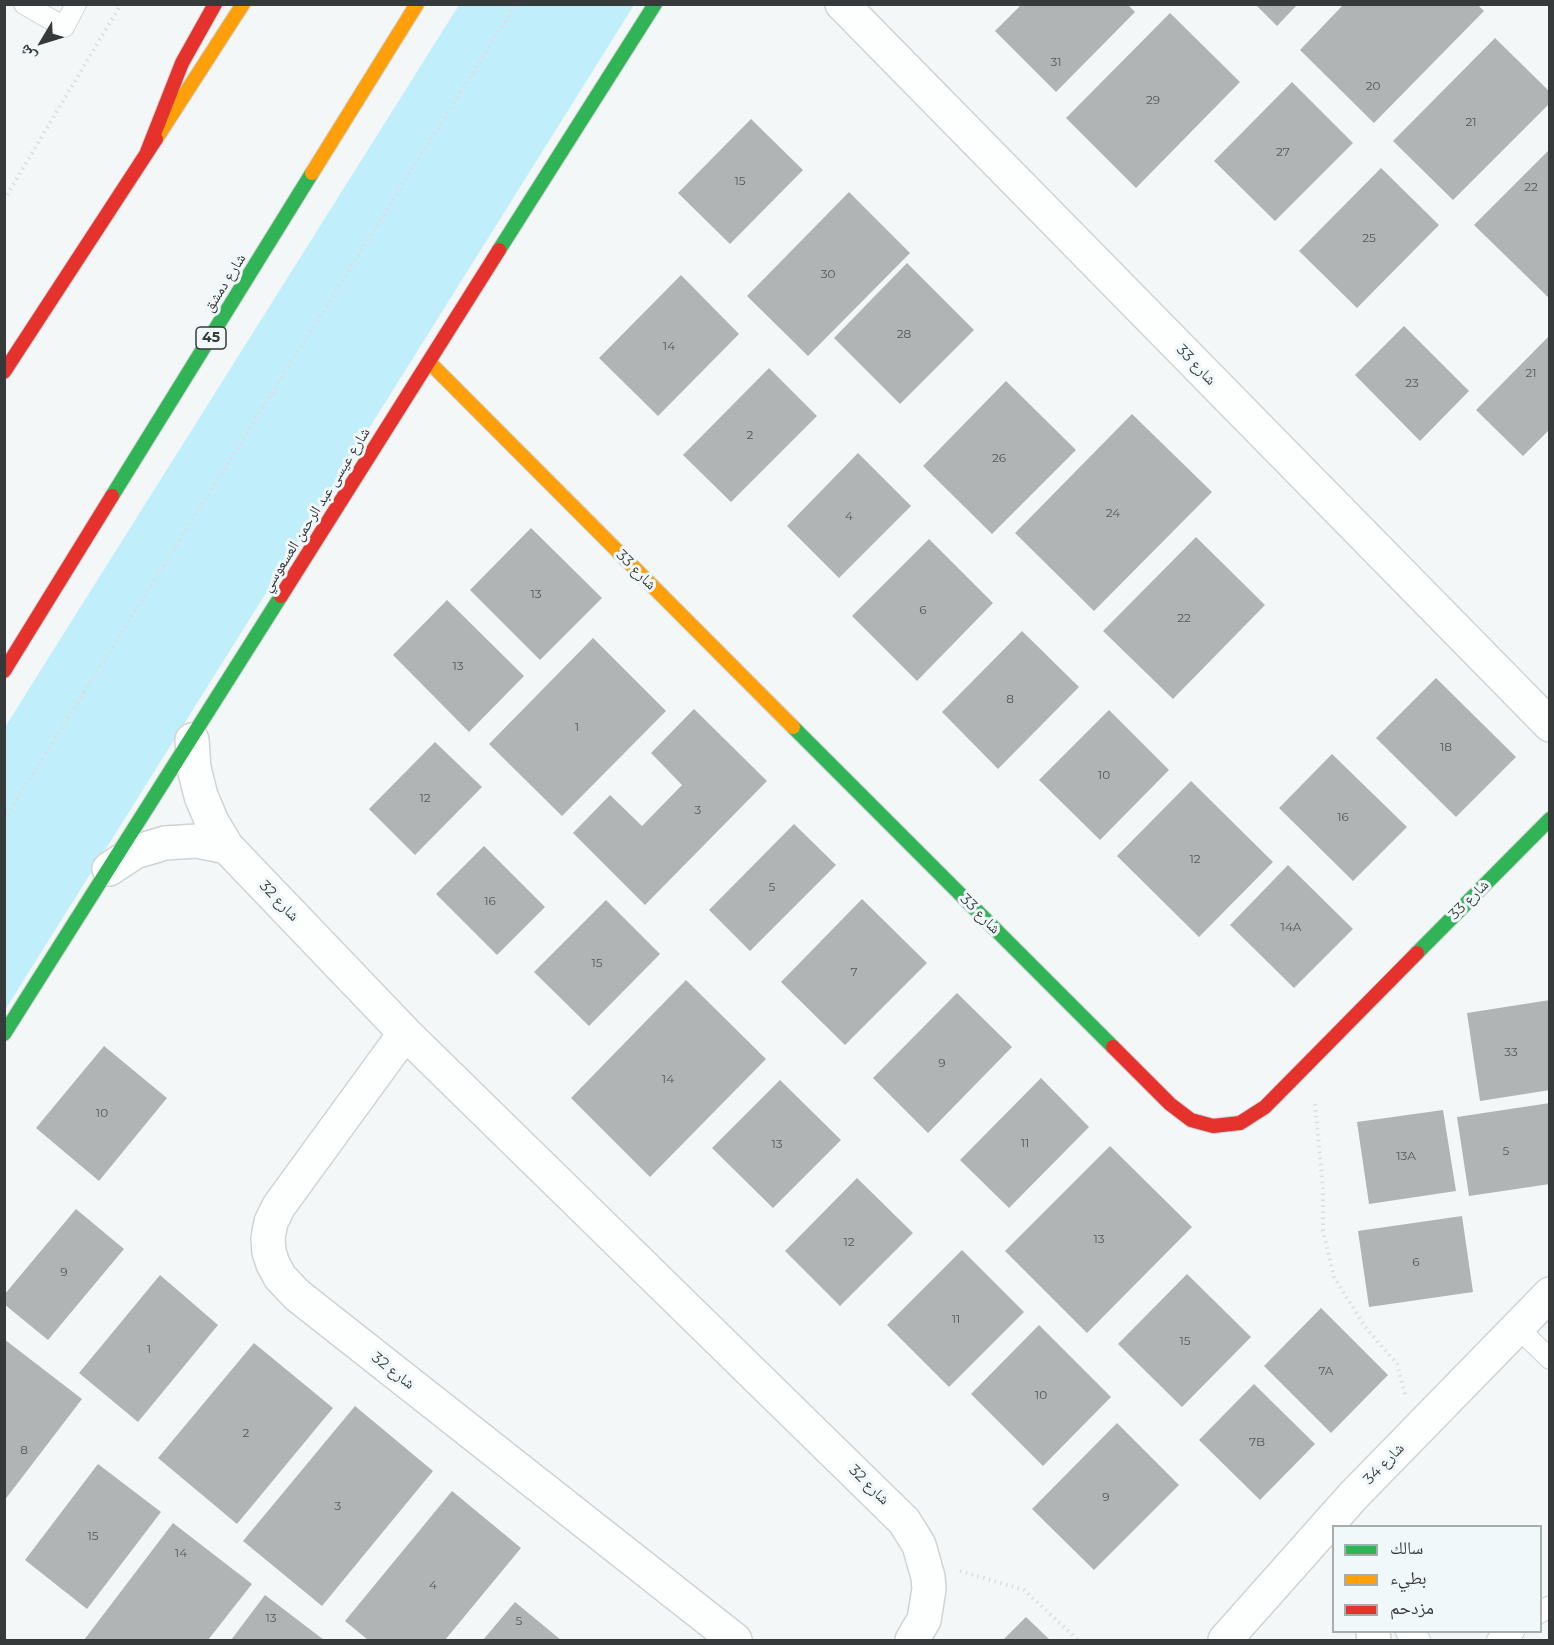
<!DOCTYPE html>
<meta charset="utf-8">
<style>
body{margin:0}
#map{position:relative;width:1554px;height:1645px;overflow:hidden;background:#f3f7f8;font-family:Montserrat,"Noto Naskh Arabic",sans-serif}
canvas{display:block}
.frame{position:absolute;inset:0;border:6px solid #373a3a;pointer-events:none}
.legend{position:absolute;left:1332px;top:1525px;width:210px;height:108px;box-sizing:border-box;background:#f1f8fa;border:2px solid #a7acad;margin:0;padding:8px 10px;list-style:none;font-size:18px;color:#373a3a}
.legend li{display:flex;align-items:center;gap:12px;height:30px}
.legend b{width:30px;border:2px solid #a7acad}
.north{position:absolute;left:12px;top:12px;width:60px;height:60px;-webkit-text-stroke:4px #f1f8fa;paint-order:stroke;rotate:232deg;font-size:16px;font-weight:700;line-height:24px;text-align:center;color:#373a3a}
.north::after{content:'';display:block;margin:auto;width:21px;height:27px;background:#373a3a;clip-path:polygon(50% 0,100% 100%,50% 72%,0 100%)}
</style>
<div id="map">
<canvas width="1554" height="1645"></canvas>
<div class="frame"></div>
<ul class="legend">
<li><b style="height:8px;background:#30b455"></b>سالك</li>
<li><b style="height:8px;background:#ff9f0a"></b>بطيء</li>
<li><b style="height:8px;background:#e5322d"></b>مزدحم</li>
</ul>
<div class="north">ش</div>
</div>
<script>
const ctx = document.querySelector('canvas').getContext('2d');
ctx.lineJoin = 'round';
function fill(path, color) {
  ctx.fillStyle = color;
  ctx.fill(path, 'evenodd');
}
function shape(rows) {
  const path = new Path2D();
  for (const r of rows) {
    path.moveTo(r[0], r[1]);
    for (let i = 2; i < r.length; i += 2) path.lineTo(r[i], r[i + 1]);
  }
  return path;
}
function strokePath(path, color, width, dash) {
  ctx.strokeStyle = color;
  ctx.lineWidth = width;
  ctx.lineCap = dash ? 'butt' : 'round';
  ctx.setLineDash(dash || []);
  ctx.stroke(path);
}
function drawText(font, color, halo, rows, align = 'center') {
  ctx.font = font + ' Montserrat,"Noto Naskh Arabic",sans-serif';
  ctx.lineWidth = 6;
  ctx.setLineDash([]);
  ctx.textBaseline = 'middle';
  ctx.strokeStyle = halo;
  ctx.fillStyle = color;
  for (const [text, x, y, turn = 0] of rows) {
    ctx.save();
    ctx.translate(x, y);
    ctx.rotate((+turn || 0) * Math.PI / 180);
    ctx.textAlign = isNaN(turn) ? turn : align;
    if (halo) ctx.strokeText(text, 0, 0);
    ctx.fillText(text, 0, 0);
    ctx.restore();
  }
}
const green = shape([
 [459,5,634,5,5,1010,5,727]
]);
const building = shape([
 [1022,4,1127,4,1135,12,1056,92,995,31],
 [1255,4,1298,4,1277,26],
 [1344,4,1477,4,1484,11,1374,123,1300,50],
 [1170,13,1240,82,1136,188,1066,118],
 [1495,38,1550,92,1550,103,1453,200,1393,141],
 [1292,82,1353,143,1275,221,1214,161],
 [751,119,803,170,730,244,678,193],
 [1550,149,1550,299,1474,225],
 [1381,168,1439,225,1357,308,1299,251],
 [849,192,910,253,808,356,747,296],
 [907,263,974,330,900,404,834,338],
 [681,275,739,334,658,416,599,358],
 [1404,326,1469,391,1420,441,1355,375],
 [1550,335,1550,429,1523,456,1476,410],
 [769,368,817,416,731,502,683,455],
 [1006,381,1076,450,992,534,923,466],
 [1132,414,1212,492,1094,611,1015,533],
 [858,453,911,506,839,578,787,526],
 [531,528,602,598,540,660,470,590],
 [1196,537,1265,605,1173,699,1103,631],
 [929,539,993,603,917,681,852,616],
 [447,600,524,676,469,732,393,655],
 [1022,631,1079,687,998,769,942,712],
 [593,638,666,711,562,816,489,744],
 [1436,678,1516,757,1456,817,1376,738],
 [694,709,767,781,645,905,573,833,610,795,642,826,682,785,651,753],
 [1109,710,1169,770,1100,840,1039,780],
 [435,742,482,787,415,855,369,809],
 [1332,754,1407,827,1353,881,1279,808],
 [1191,781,1273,862,1199,937,1117,856],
 [794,824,836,865,750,951,709,910],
 [484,846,545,907,497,955,436,894],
 [1288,865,1353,929,1294,988,1230,925],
 [862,899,927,963,845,1045,781,982],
 [606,900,660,954,589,1026,534,972],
 [686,980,766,1059,650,1177,571,1098],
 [957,993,1012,1047,928,1133,873,1078],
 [1550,1000,1550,1090,1480,1101,1467,1013],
 [104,1046,167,1098,99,1181,36,1128],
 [1041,1078,1089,1127,1009,1208,960,1160],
 [780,1080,841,1140,773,1208,712,1148],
 [1550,1103,1550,1184,1469,1196,1457,1117],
 [1443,1110,1456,1191,1369,1204,1357,1122],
 [1110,1146,1192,1227,1087,1333,1005,1251],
 [857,1178,913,1233,840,1306,785,1251],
 [76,1209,124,1249,48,1340,4,1304,4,1295],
 [1462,1216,1473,1292,1369,1307,1358,1231],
 [962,1250,1024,1312,949,1387,887,1325],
 [1187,1274,1251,1337,1182,1407,1118,1344],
 [160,1275,218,1325,138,1422,79,1373],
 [1321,1308,1388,1375,1331,1433,1264,1366],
 [1039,1325,1111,1397,1043,1466,971,1394],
 [4,1339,82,1399,4,1501],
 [254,1343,333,1408,237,1524,158,1458],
 [1254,1384,1315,1444,1260,1500,1199,1440],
 [355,1406,433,1471,322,1606,243,1541],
 [1117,1423,1179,1485,1094,1570,1032,1509],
 [98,1464,161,1512,87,1609,25,1560],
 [452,1491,521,1548,445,1640,368,1640,345,1621],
 [173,1523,252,1584,208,1640,84,1640],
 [265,1595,324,1640,231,1640],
 [515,1602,561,1640,483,1640],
 [1026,1617,1050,1640,1003,1640]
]);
const path = shape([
 [4,200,121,4],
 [4,820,516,4],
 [1315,1104,1323,1189,1323,1231,1334,1277,1365,1327,1397,1364,1405,1394],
 [960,1571,1024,1590,1078,1640]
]);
const lane = shape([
 [24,4,64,27,76,4],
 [1517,1327,1550,1359],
 [1540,1613,1550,1606],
 [1406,1632,1420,1640],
 [1497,1640,1514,1632]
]);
const street = shape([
 [842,4,1550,725],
 [192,740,194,768,201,796,212,822,227,847,405,1033,904,1521,919,1545,928,1577,929,1589,924,1620,912,1640],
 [109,869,135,852,165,843,197,841,227,847],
 [405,1033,279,1206,271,1222,268,1238,269,1252,273,1264,280,1277,297,1295,735,1640],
 [1373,1632,1374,1640],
 [1225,1640,1353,1496,1550,1294]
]);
const fast = shape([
 [499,250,655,4],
 [112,496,312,173],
 [793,727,1113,1047],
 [1417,953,1550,819],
 [4,1034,281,596]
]);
const slow = shape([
 [156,139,243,4],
 [312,173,417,4],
 [429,362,793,727]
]);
const jam = shape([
 [147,152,182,63,215,4],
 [4,372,156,139],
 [281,596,499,250],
 [4,671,112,496],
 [1113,1047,1170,1104,1191,1120,1213,1126,1240,1123,1265,1107,1417,953]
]);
const numberNames = [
 ["31",1056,62],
 ["20",1373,86],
 ["29",1153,100],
 ["21",1471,122],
 ["27",1283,152],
 ["15",740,181],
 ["22",1531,187],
 ["25",1369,238],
 ["30",828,274],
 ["28",904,334],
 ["14",669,346],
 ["21",1531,373],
 ["23",1412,383],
 ["2",750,435],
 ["26",999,458],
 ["24",1113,513],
 ["4",849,516],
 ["13",536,594],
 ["6",923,610],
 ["22",1184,618],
 ["13",458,666],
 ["8",1010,699],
 ["1",577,727],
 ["18",1446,747],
 ["10",1104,775],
 ["12",425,798],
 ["3",698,810],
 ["16",1343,817],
 ["12",1195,859],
 ["5",772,887],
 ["16",490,901],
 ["14A",1291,927],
 ["15",597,963],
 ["7",854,972],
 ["33",1511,1052],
 ["9",942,1063],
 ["14",668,1079],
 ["10",102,1113],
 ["11",1025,1143],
 ["13",777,1144],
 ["5",1506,1151],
 ["13A",1406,1156],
 ["13",1099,1239],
 ["12",849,1242],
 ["6",1416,1262],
 ["9",64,1272],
 ["11",956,1319],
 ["15",1185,1341],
 ["1",149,1349],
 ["7A",1326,1371],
 ["10",1041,1395],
 ["2",246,1433],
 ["7B",1257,1442],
 ["8",24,1450],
 ["9",1106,1497],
 ["3",338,1506],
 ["15",93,1536],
 ["14",181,1553],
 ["4",433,1585],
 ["13",271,1618],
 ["5",519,1621]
];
const shields = [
 [211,338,30]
];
const shieldNames = [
 ["45",211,338]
];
const streetNames = [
 ["شارع دمشق",225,283,-58],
 ["شارع 33",1196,365,46],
 ["شارع عيسى عبد الرحمن العسعوسي",316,510,-58],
 ["شارع 33",636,570,45],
 ["شارع 33",1469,900,-45],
 ["شارع 32",279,901,46],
 ["شارع 33",980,914,45],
 ["شارع 32",393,1371,38],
 ["شارع 34",1384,1464,-46],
 ["شارع 32",869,1485,44]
];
fill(green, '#c0eefb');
fill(building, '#b0b4b4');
strokePath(lane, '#d0d3d4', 22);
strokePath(street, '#d0d3d4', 36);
strokePath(fast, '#d0d3d4', 16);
strokePath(slow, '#d0d3d4', 16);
strokePath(jam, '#d0d3d4', 16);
strokePath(path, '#dcdede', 4, [1.5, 4.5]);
strokePath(lane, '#fdfefe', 20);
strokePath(street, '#fdfefe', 33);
strokePath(fast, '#30b455', 14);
strokePath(slow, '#ff9f0a', 14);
strokePath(jam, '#e5322d', 14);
drawText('12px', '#555858', null, numberNames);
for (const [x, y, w] of shields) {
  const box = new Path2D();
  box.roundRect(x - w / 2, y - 11, w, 22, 4.5);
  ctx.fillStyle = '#f1f8fa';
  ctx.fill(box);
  strokePath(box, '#373a3a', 1.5);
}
drawText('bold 14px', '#373a3a', null, shieldNames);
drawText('15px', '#373a3a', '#f1f8fa', streetNames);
</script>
